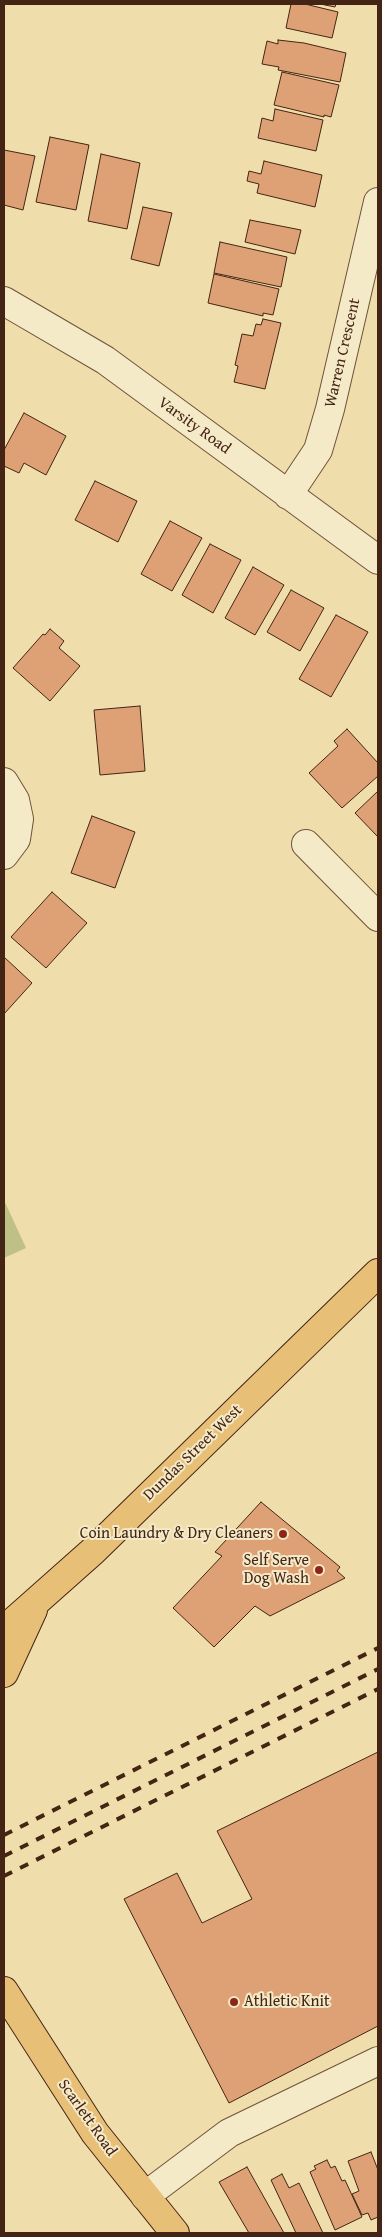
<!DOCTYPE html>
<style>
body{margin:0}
#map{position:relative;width:382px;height:2237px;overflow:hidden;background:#efdeab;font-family:"Gentium Book Plus",serif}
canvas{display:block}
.frame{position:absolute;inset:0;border:5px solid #442415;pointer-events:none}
</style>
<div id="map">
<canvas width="382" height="2237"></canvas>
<div class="frame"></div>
</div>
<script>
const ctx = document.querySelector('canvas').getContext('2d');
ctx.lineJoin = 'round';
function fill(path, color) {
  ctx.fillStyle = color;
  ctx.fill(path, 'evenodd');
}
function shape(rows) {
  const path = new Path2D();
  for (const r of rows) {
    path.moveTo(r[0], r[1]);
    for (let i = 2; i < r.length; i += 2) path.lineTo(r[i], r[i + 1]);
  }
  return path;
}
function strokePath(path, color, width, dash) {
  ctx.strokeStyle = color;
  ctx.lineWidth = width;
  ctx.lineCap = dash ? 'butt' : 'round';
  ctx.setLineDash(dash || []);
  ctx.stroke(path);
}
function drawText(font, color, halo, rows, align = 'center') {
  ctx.font = font + ' "Gentium Book Plus",serif';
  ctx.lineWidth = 4;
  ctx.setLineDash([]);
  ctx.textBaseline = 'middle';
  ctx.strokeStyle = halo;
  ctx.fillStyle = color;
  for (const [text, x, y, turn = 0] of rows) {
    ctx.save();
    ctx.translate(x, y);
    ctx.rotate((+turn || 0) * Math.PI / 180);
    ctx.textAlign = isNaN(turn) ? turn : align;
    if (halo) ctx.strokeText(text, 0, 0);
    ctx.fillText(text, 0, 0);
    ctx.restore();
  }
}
const green = shape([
 [4,1200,26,1248,4,1258]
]);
const building = shape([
 [291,4,305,4,338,12,332,38,286,28,291,4],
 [320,4,336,4,335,7,320,4],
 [278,40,304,43,346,53,340,82,278,70,279,67,262,64,267,41,278,44,278,40],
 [282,72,339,85,331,117,324,115,324,117,274,105,282,72],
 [275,109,323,120,316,151,258,138,262,118,273,121,275,109],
 [50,137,89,145,76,210,36,202,50,137],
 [4,150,35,156,23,210,4,205,4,150],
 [101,154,140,163,127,229,88,221,101,154],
 [264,161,322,175,315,207,257,193,259,184,247,181,249,171,261,174,264,161],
 [143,207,172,213,159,266,131,259,143,207],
 [250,220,301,230,295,254,245,242,250,220],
 [220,242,287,257,281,287,214,273,220,242],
 [214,274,279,289,273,315,263,313,263,316,208,303,214,274],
 [263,319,281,323,265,389,234,382,238,366,235,365,242,334,253,336,256,324,261,325,263,319],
 [24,413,66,436,46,475,24,463,19,473,4,466,4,450,24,413],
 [95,481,137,501,118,542,75,520,95,481],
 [170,521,202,538,172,591,141,574,170,521],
 [210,544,241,560,213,613,182,595,210,544],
 [253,567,284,585,255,635,225,618,253,567],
 [291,590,324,608,300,651,267,632,291,590],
 [336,615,368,632,331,697,299,679,336,615],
 [50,629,64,641,59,648,80,666,50,701,13,668,43,634,45,635,50,629],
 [140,706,145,771,100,775,94,710,140,706],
 [347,729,378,763,378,776,342,808,309,773,338,746,334,741,347,729],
 [378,791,378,835,377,836,355,813,378,791],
 [92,816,135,832,115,888,71,873,92,816],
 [52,892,87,923,46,968,11,937,52,892],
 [4,957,32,983,4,1014,4,957],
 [261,1502,340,1567,337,1571,345,1578,270,1616,255,1606,214,1647,173,1608,222,1556,215,1552,261,1502],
 [378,1752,378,2026,229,2103,124,1899,177,1873,202,1923,252,1899,217,1831,378,1752],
 [371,2152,378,2170,378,2217,371,2220,368,2213,362,2215,352,2194,359,2191,348,2161,371,2152],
 [327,2160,331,2168,335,2166,342,2181,345,2180,362,2217,335,2230,310,2172,316,2169,314,2166,327,2160],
 [247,2167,284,2233,249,2233,219,2182,247,2167],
 [282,2174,289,2188,299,2183,323,2233,296,2233,271,2180,282,2174]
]);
const minor = shape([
 [4,301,105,360,378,560],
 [288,495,318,450,330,409,378,202],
 [4,782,15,800,19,819,16,839,4,855],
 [306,844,378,917],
 [145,2196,229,2133,378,2061]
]);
const major = shape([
 [4,1630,93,1551,378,1273],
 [4,1673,33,1610],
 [4,1991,95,2133,175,2233]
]);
const rail = shape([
 [4,1835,378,1648],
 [4,1856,378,1669],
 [4,1876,378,1689]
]);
const markers = [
 [283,1534,5,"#8f2418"],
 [319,1570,5,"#8f2418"],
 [234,2002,5,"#8f2418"]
];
const streetNames = [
 ["Warren Crescent",343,353,-77],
 ["Varsity Road",194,426,36],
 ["Dundas Street West",193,1453,-44],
 ["Scarlett Road",87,2118,55]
];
const poiNames = [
 ["Coin Laundry & Dry Cleaners",273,1534],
 ["Self Serve",309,1561],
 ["Dog Wash",309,1579],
 ["Athletic Knit",244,2002,"left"]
];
fill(green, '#bec086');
fill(building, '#dea175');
strokePath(building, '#442415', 1);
strokePath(minor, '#6f523a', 30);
strokePath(major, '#442415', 30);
strokePath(minor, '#f5eac8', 28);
strokePath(major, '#e8bf76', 28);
strokePath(rail, '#442415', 4, [9, 9]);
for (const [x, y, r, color] of markers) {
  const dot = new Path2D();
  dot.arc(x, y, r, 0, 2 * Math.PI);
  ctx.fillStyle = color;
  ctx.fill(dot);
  strokePath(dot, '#f5eac8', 2);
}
drawText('16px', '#442415', '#f5eac8', streetNames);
drawText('16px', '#442415', '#f5eac8', poiNames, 'right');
</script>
